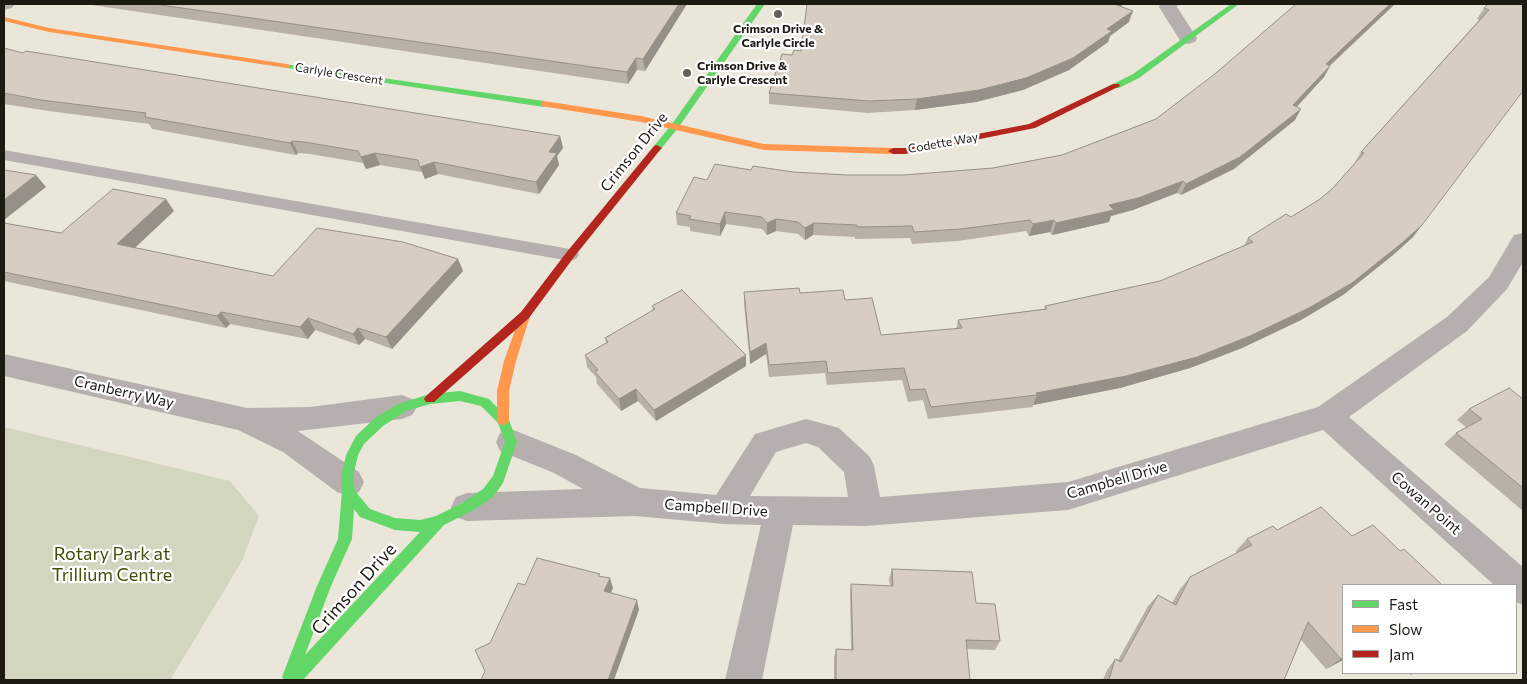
<!DOCTYPE html>
<style>
body{margin:0}
#map{position:relative;width:1527px;height:684px;overflow:hidden;background:#ebe6da;font-family:Commissioner,sans-serif}
canvas{display:block}
.frame{position:absolute;inset:0;border:5px solid #1d1a12;pointer-events:none}
.legend{position:absolute;left:1342px;top:584px;width:175px;height:90px;box-sizing:border-box;background:#fff;border:1px solid #a5a3a0;margin:0;padding:6px 9px;list-style:none;font-size:15px;color:#1d1a12}
.legend li{display:flex;align-items:center;gap:10px;height:25px}
.legend b{width:25px;border:1px solid #a5a3a0}
</style>
<div id="map">
<canvas width="1527" height="684"></canvas>
<div class="frame"></div>
<ul class="legend">
<li><b style="height:6px;background:#63d668"></b>Fast</li>
<li><b style="height:6px;background:#ff974d"></b>Slow</li>
<li><b style="height:6px;background:#b3261e"></b>Jam</li>
</ul>
</div>
<script>
const ctx = document.querySelector('canvas').getContext('2d');
ctx.lineJoin = 'round';
function fill(path, color) {
  ctx.fillStyle = color;
  ctx.fill(path, 'evenodd');
}
function shape(rows) {
  const path = new Path2D();
  for (const r of rows) {
    path.moveTo(r[0], r[1]);
    for (let i = 2; i < r.length; i += 2) path.lineTo(r[i], r[i + 1]);
  }
  return path;
}
function strokePath(path, color, width, dash) {
  ctx.strokeStyle = color;
  ctx.lineWidth = width;
  ctx.lineCap = dash ? 'butt' : 'round';
  ctx.setLineDash(dash || []);
  ctx.stroke(path);
}
function drawText(font, color, halo, rows, align = 'center') {
  ctx.font = font + ' Commissioner,sans-serif';
  ctx.lineWidth = 4.5;
  ctx.setLineDash([]);
  ctx.textBaseline = 'middle';
  ctx.strokeStyle = halo;
  ctx.fillStyle = color;
  for (const [text, x, y, turn = 0] of rows) {
    ctx.save();
    ctx.translate(x, y);
    ctx.rotate((+turn || 0) * Math.PI / 180);
    ctx.textAlign = isNaN(turn) ? turn : align;
    if (halo) ctx.strokeText(text, 0, 0);
    ctx.fillText(text, 0, 0);
    ctx.restore();
  }
}
const green = shape([
 [4,427,230,481,259,516,242,561,170,680,4,680]
]);
const lane = shape([
 [4,150,570,249,576,251,579,255,576,259,570,261,4,160,4,150]
]);
const street = shape([
 [4,4,15,4,12,8,4,10,4,4],
 [1160,4,1178,4,1177,7,1197,38,1195,42,1188,44,1181,42,1159,7,1160,4],
 [1523,233,1523,262,1507,289,1467,331,1349,417,1523,567,1523,605,1516,602,1516,585,1494,585,1323,430,1068,510,866,526,793,525,762,680,725,680,761,525,724,524,635,516,467,521,456,517,451,507,456,497,467,493,583,489,554,473,500,451,496,442,500,433,511,429,576,455,640,488,716,495,755,434,806,419,839,428,870,457,874,466,880,497,1068,482,1318,407,1447,317,1489,277,1514,235,1523,233],
 [806,443,818,447,844,472,848,497,750,496,776,452,806,443],
 [4,354,247,408,310,407,402,395,412,399,417,407,412,415,402,419,298,431,359,472,364,482,359,492,348,496,337,492,283,452,238,430,4,376,4,354]
]);
const fast = shape([
 [757,4,765,4,678,128,660,150,654,150,654,146,672,124,757,4],
 [1231,4,1239,4,1139,78,1119,88,1113,88,1113,84,1133,74,1231,4],
 [284,64,544,101,548,104,544,107,287,68,283,66,284,64],
 [460,391,489,399,509,420,517,442,503,483,493,497,472,511,444,525,303,680,284,680,282,677,317,586,338,539,342,491,341,477,346,455,356,436,375,418,398,404,430,394,460,391],
 [460,401,481,406,498,423,505,442,493,476,483,489,462,503,436,516,420,520,395,518,370,509,355,491,353,477,358,455,364,444,383,426,406,411,430,404,460,401],
 [354,509,360,517,395,530,420,532,305,655,331,586,352,539,354,509]
]);
const slow = shape([
 [4,17,49,28,287,64,291,66,287,68,49,32,4,21,4,17],
 [544,101,641,116,764,144,893,148,898,151,893,154,764,150,641,122,541,106,541,102,544,101],
 [525,312,530,316,516,361,509,391,509,420,507,424,503,425,499,424,497,420,497,391,504,361,520,316,525,312]
]);
const jam = shape([
 [1113,84,1119,84,1120,86,1035,128,905,154,893,154,888,151,893,148,905,148,1029,124,1113,84],
 [657,145,662,148,660,150,574,257,529,318,434,402,426,402,424,399,426,396,521,312,566,253,654,146,657,145]
]);
const wall = shape([
 [85,4,687,4,645,71,637,70,628,84],
 [807,4,1124,4,1121,6,1129,22,1110,36,1108,42,1069,70,1023,90,976,102,915,110,868,113,769,104,769,93,792,55,801,51],
 [1395,4,1330,66,1324,77,1297,107,1295,120,1234,169,1181,195,1177,193,1133,210,1111,216,1109,222,1052,235,1050,232,1029,236,1026,231,958,241,912,244,910,238,855,239,855,237,813,235,805,240,798,234,776,231,767,235,762,229,726,224,720,236,690,231,690,227,677,225,676,213,707,180,751,170,847,175,904,175,993,168,1062,155,1156,119],
 [1523,4,1413,237,1393,255,1343,295,1301,320,1242,348,1190,368,1120,388,1033,405,1033,407,928,419,923,400,908,402,902,380,827,385,825,373,769,377,766,354,750,364,744,304,744,292,800,293,845,300,881,335,956,329,958,320,1044,309,1045,306,1160,281,1244,246,1248,238,1291,217,1320,199,1332,189,1354,164,1361,152,1479,20,1477,19,1484,8],
 [4,48,23,53,560,136,563,148,557,156,559,165,539,194,438,174,425,179,422,172,380,165,366,169,363,163,310,154,298,153,296,155,152,129,149,124,49,111,4,104],
 [174,211,135,248,273,276,458,259,463,271,392,349,365,339,359,345,315,330,308,339,230,324,226,328,4,281,4,223,61,233],
 [652,306,746,366,656,421,638,401,621,411,597,384,596,377,587,367,585,355,606,343,605,338,653,311],
 [1523,399,1523,511,1444,444,1456,433,1466,427,1457,420,1469,409],
 [1273,526,1343,660,1326,669,1301,640,1284,680,1103,680,1107,670,1115,659,1118,660,1148,606,1158,595,1172,603,1180,589,1190,577,1237,553,1236,551,1247,539],
 [892,569,976,603,1000,641,995,650,967,649,970,680,834,680,834,658,836,649,851,650,850,594,851,584,890,586,889,579],
 [1408,673,1415,673,1411,675]
]);
const shadedWall = shape([
 [679,4,687,4,645,71,643,59],
 [1113,4,1124,4,1109,14],
 [1390,4,1395,4,1319,75,1326,64],
 [1133,11,1129,22,1110,36,1108,42,1069,70,1023,90,976,102,915,110,917,99,1107,29],
 [636,58,637,70,628,84,627,72],
 [1330,66,1324,77,1287,117,1293,105],
 [1301,109,1295,120,1234,169,1181,195,1186,184],
 [560,136,563,148,557,156,559,165,539,194,536,182,549,152],
 [292,141,298,153,296,155,290,143],
 [375,153,380,165,366,169,361,157],
 [434,162,438,174,425,179,420,167],
 [36,175,46,187,4,220,4,200],
 [1183,181,1177,193,1133,210,1111,216,1109,222,1052,235,1056,223],
 [166,199,174,211,126,256,117,244],
 [725,212,726,224,720,236,720,224],
 [776,219,776,231,767,235,767,223],
 [1054,220,1050,232,1029,236,1033,224],
 [814,223,813,235,805,240,805,228],
 [1422,225,1413,237,1393,255,1343,295,1301,320,1242,348,1190,368,1120,388,1033,405,1037,395,1036,393],
 [458,259,463,271,392,349,386,337],
 [221,312,230,324,226,328,217,316],
 [308,318,315,330,308,339,300,327],
 [358,328,365,339,359,345,353,334],
 [766,343,766,354,750,364,750,352],
 [746,355,746,366,656,421,654,410],
 [636,389,638,401,621,411,619,399],
 [610,578,613,588,607,601,604,591],
 [637,600,639,610,614,680,608,680],
 [1343,657,1343,660,1326,669,1341,659]
]);
const building = shape([
 [154,4,679,4,643,59,636,58,627,72,154,4],
 [807,4,1114,4,1133,11,1107,29,1112,31,1073,58,1026,78,979,90,917,99,869,101,769,93,782,54,792,55,794,50,801,51,807,4],
 [1296,4,1390,4,1326,64,1330,66,1293,105,1301,109,1240,157,1186,184,1183,181,1138,198,1109,205,1114,210,1056,223,1054,220,1033,224,1030,220,961,229,914,232,912,226,857,227,857,225,814,223,805,228,798,222,776,219,767,223,762,217,725,212,720,224,689,219,691,216,676,213,694,177,707,180,715,164,751,170,753,166,793,172,847,175,904,175,993,168,1062,155,1156,119,1216,73,1296,4],
 [1488,4,1523,4,1523,91,1422,225,1402,243,1352,283,1309,308,1250,336,1197,357,1126,376,1036,393,1037,395,931,407,925,389,910,390,904,368,828,373,826,361,769,365,766,343,750,352,744,292,799,288,800,293,843,290,845,300,872,298,881,335,962,328,958,320,1047,309,1045,306,1160,281,1253,242,1248,238,1286,214,1291,217,1320,199,1332,189,1364,153,1361,152,1489,10,1484,8,1488,4],
 [4,48,23,53,26,51,560,136,549,152,557,153,536,182,434,162,420,167,418,160,375,153,361,157,358,151,304,142,292,141,290,143,145,117,146,113,41,100,4,93,4,48],
 [4,170,36,175,4,200,4,170],
 [113,189,166,199,117,244,273,276,317,228,403,242,458,259,386,337,358,328,353,334,308,318,300,327,221,312,217,316,4,272,4,223,61,233,113,189],
 [682,290,746,355,654,410,636,389,619,399,595,372,598,370,585,355,608,342,605,338,655,309,652,306,682,290],
 [1509,388,1523,399,1523,488,1456,433,1482,419,1469,409,1509,388],
 [1321,507,1352,536,1373,525,1400,551,1404,549,1442,585,1343,585,1343,657,1341,659,1308,622,1284,680,1109,680,1115,659,1121,662,1158,595,1176,605,1190,577,1252,545,1247,539,1273,526,1277,530,1321,507],
 [537,558,600,574,598,576,610,578,604,591,637,600,608,680,481,680,485,671,475,650,490,643,518,583,525,585,537,558],
 [892,569,972,572,976,603,995,604,1000,641,966,640,970,680,836,680,836,649,853,650,851,584,893,586,892,569]
]);
const markers = [
 [778,14,5,"#656158"],
 [687,73,5,"#656158"]
];
const farPoinames = [
 ["Crimson Drive &",778,29],
 ["Carlyle Circle",778,43],
 ["Crimson Drive &",697,66,"left"],
 ["Carlyle Crescent",697,80,"left"]
];
const farStreetnames = [
 ["Carlyle Crescent",339,74,9],
 ["Codette Way",943,143,-10]
];
const streetNames = [
 ["Crimson Drive",634,152,-51],
 ["Cranberry Way",124,392,13],
 ["Campbell Drive",1117,480,-16],
 ["Cowan Point",1426,503,41],
 ["Campbell Drive",716,508,4]
];
const nearParknames = [
 ["Rotary Park at",112,554],
 ["Trillium Centre",112,575]
];
const nearStreetnames = [
 ["Crimson Drive",354,589,-48]
];
fill(green, '#d3d6be');
fill(lane, '#b7afad');
fill(street, '#b7afad');
fill(fast, '#63d668');
fill(slow, '#ff974d');
fill(jam, '#b3261e');
fill(wall, '#b9b0a7');
fill(shadedWall, '#969088');
fill(building, '#d7cdc2');
strokePath(building, '#969088', 1);
for (const [x, y, r, color] of markers) {
  const dot = new Path2D();
  dot.arc(x, y, r, 0, 2 * Math.PI);
  ctx.fillStyle = color;
  ctx.fill(dot);
  strokePath(dot, '#fff', 2);
}
drawText('bold 12px', '#1d1a12', '#fff', farPoinames);
drawText('12px', '#1d1a12', '#fff', farStreetnames);
drawText('15px', '#1d1a12', '#fff', streetNames);
drawText('18px', '#3f4d05', '#fff', nearParknames);
drawText('18px', '#1d1a12', '#fff', nearStreetnames);
</script>
